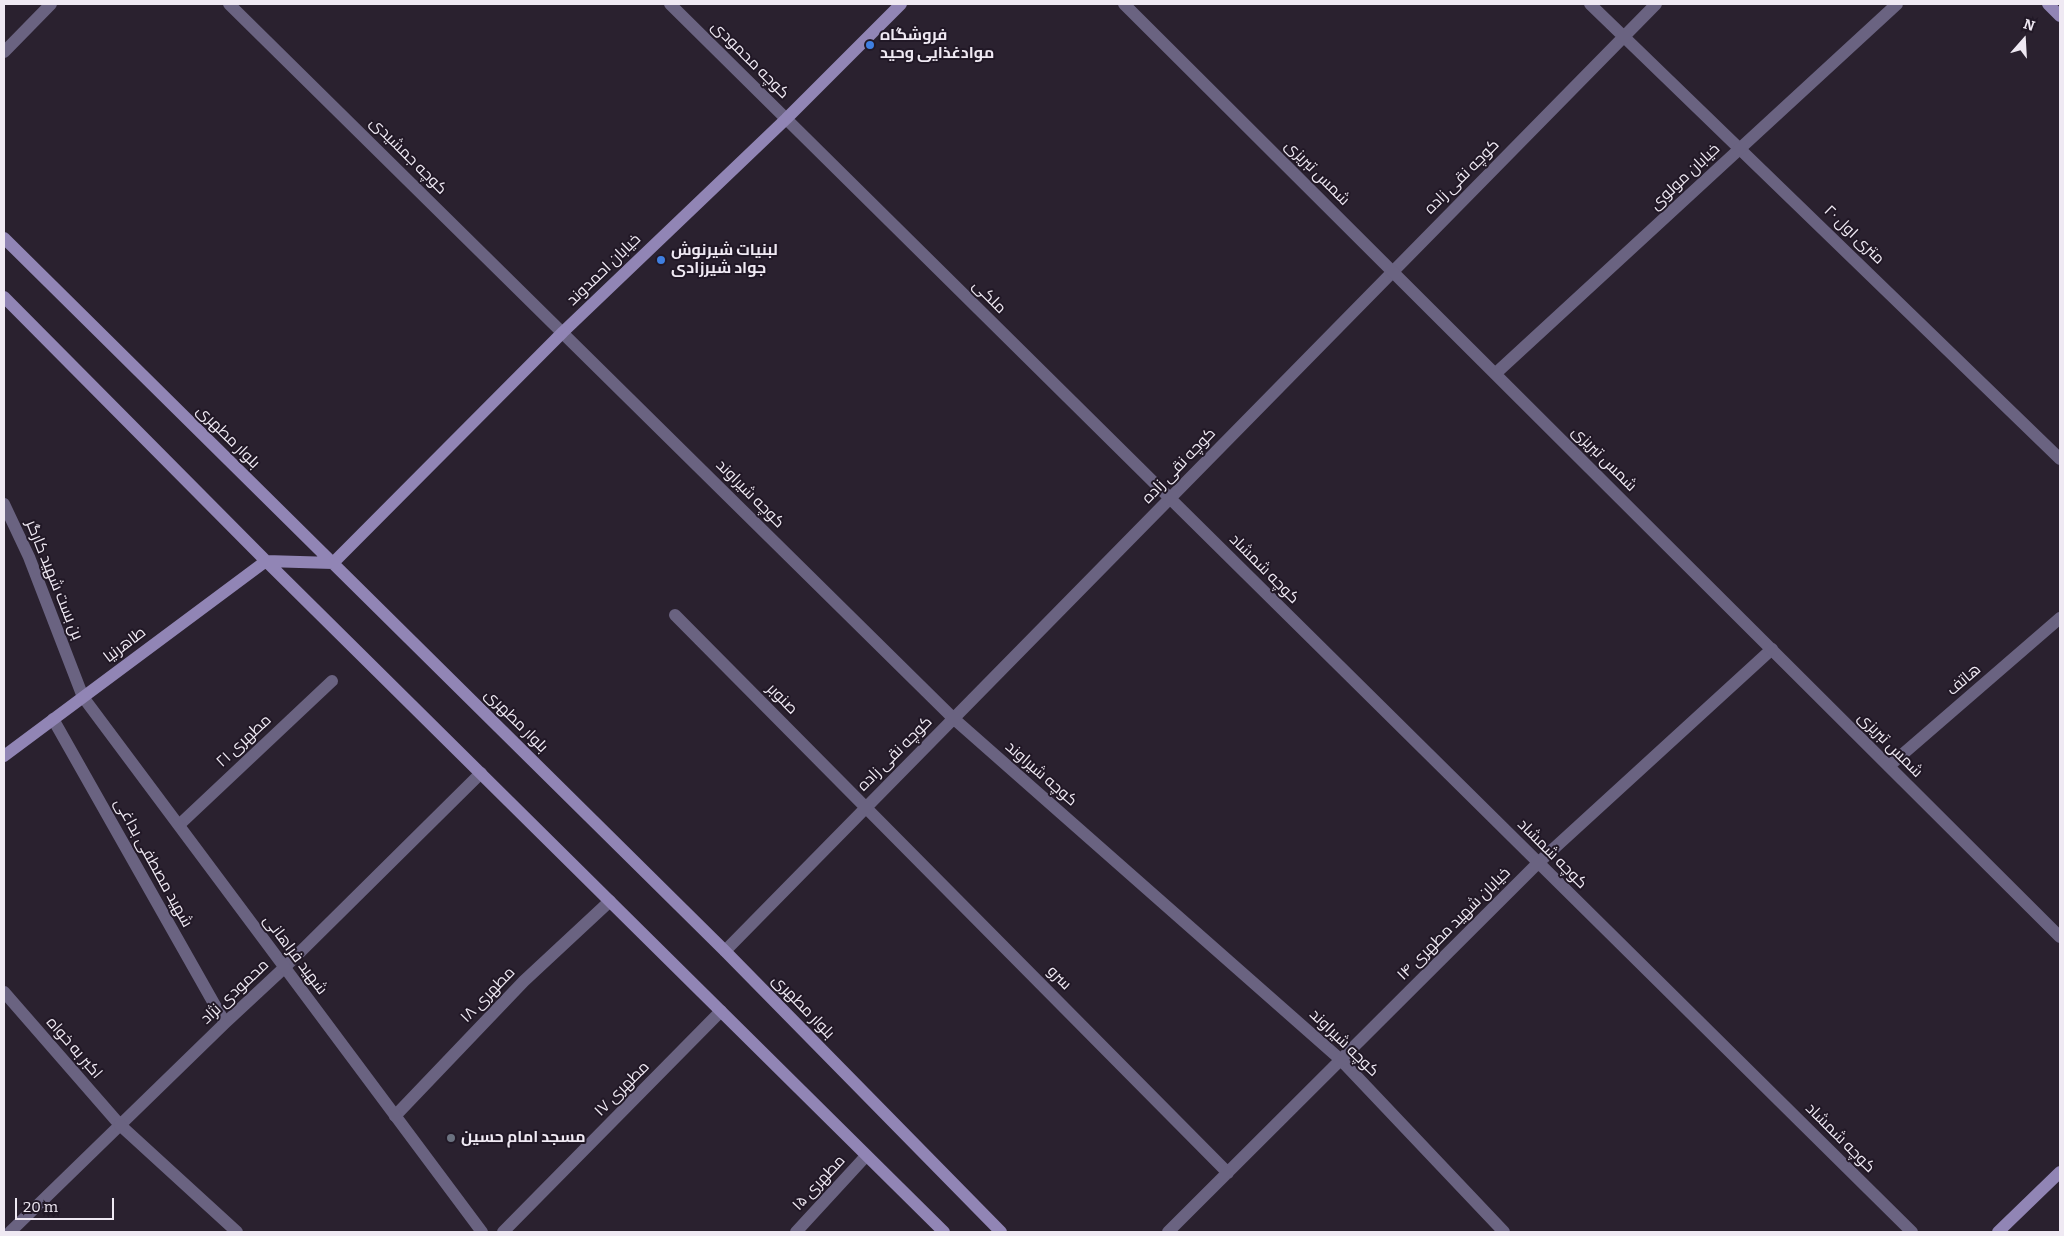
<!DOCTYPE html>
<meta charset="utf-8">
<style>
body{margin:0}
#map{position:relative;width:2064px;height:1236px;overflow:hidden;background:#2a212f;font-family:Bitter,serif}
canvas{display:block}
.frame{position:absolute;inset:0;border:5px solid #efe9f3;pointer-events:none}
.north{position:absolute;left:1999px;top:15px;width:50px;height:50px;-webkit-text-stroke:4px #211826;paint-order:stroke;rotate:19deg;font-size:14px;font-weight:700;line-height:20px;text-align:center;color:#efe9f3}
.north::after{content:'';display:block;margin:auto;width:18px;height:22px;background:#efe9f3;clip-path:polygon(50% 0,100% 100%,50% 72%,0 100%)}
.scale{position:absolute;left:15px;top:1198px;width:99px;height:22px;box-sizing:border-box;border:2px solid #efe9f3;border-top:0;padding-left:6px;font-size:15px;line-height:18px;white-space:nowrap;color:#efe9f3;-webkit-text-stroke:4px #211826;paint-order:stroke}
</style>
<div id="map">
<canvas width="2064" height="1236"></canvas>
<div class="frame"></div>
<div class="north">N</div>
<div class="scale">20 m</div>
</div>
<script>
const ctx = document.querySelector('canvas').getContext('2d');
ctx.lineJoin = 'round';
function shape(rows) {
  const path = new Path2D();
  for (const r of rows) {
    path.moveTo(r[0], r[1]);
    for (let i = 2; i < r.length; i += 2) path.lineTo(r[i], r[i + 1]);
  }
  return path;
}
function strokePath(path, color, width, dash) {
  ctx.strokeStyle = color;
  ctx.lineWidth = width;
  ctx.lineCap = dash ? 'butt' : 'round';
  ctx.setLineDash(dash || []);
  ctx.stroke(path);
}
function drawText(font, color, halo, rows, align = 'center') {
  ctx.font = font + ' Bitter,Cairo,serif';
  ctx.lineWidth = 4;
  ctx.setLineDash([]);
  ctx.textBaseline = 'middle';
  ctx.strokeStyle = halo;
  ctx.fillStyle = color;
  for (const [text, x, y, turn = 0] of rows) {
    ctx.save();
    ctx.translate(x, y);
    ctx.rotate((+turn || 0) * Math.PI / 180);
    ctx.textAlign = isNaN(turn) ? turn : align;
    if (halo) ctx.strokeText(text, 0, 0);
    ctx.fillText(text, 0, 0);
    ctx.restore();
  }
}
const minor = shape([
 [229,4,953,718,1341,1060,1504,1232],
 [670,4,1912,1232],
 [1590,4,2060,459],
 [4,52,51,4],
 [4,504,29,557,83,697],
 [675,615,1228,1173],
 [53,719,225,1023],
 [1889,766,2060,618],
 [179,825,332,681],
 [725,951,1656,4],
 [4,992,120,1125],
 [395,1116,524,981,610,901],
 [10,1232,225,1023,284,968,481,773],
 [503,1232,721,1011],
 [796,1232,866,1156],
 [1168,1232,1538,863,1772,649]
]);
const tertiary = shape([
 [1124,4,2060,937],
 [1495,374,1897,4],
 [83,697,482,1232],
 [120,1125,237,1232]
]);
const secondary = shape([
 [2048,4,2060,16],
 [4,238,725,951,1001,1232],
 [4,297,266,561,944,1232],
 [4,756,266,561,333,563,563,332,786,119,901,4],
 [1998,1232,2060,1172]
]);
const markers = [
 [870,45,5,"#3f7fe0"],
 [661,260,5,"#3f7fe0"],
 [451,1138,5,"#6b7280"]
];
const poiNames = [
 ["فروشگاه",880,36],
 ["موادغذایی وحید",880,54],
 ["لبنیات شیرنوش",671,251],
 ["جواد شیرزادی",671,269],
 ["مسجد امام حسین",461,1138]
];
const streetNames = [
 ["کوچه محمودی",750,60,45],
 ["کوچه جمشیدی",408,156,45],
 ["شمس تبریزی",1317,173,45],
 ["کوچه نقی زاده",1462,177,-45],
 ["خیابان مولوی",1685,177,-43],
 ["۲۰ متری اول",1854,235,44],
 ["خیابان احمدوند",604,270,-44],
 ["ملکی",989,297,45],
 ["بلوار مطهری",228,437,45],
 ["شمس تبریزی",1604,459,45],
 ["کوچه نقی زاده",1179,466,-46],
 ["کوچه شیراوند",750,494,45],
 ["کوچه شمشاد",1264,569,45],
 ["بن بست شهید کارگر",54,580,68],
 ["طاهرنیا",125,645,-37],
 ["هاتف",1964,680,-41],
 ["صنوبر",782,699,45],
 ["بلوار مطهری",516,721,45],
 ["مطهری ۲۱",244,741,-43],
 ["شمس تبریزی",1890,745,45],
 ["کوچه نقی زاده",895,754,-45],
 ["کوچه شیراوند",1041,774,41],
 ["کوچه شمشاد",1552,854,45],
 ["شهید مصطفی بداغی",153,863,61],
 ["خیابان شهید مطهری ۱۴",1454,924,-45],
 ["شهید فراهانی",295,955,53],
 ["سرو",1059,978,45],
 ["محمودی نژاد",235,992,-43],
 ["مطهری ۱۸",488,995,-46],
 ["بلوار مطهری",803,1007,46],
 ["کوچه شیراوند",1344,1043,44],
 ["اکبر به خواه",74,1048,49],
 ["مطهری ۱۷",622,1089,-45],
 ["کوچه شمشاد",1840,1138,45],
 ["مطهری ۱۵",819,1183,-47]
];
strokePath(minor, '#6a6381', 12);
strokePath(tertiary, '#6a6381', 12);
strokePath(secondary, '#9185b5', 12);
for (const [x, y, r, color] of markers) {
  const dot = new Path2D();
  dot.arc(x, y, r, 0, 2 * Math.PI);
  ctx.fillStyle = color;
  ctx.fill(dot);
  strokePath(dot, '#211826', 2);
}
drawText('bold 16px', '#efe9f3', '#211826', poiNames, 'left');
drawText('16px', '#efe9f3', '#211826', streetNames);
</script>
